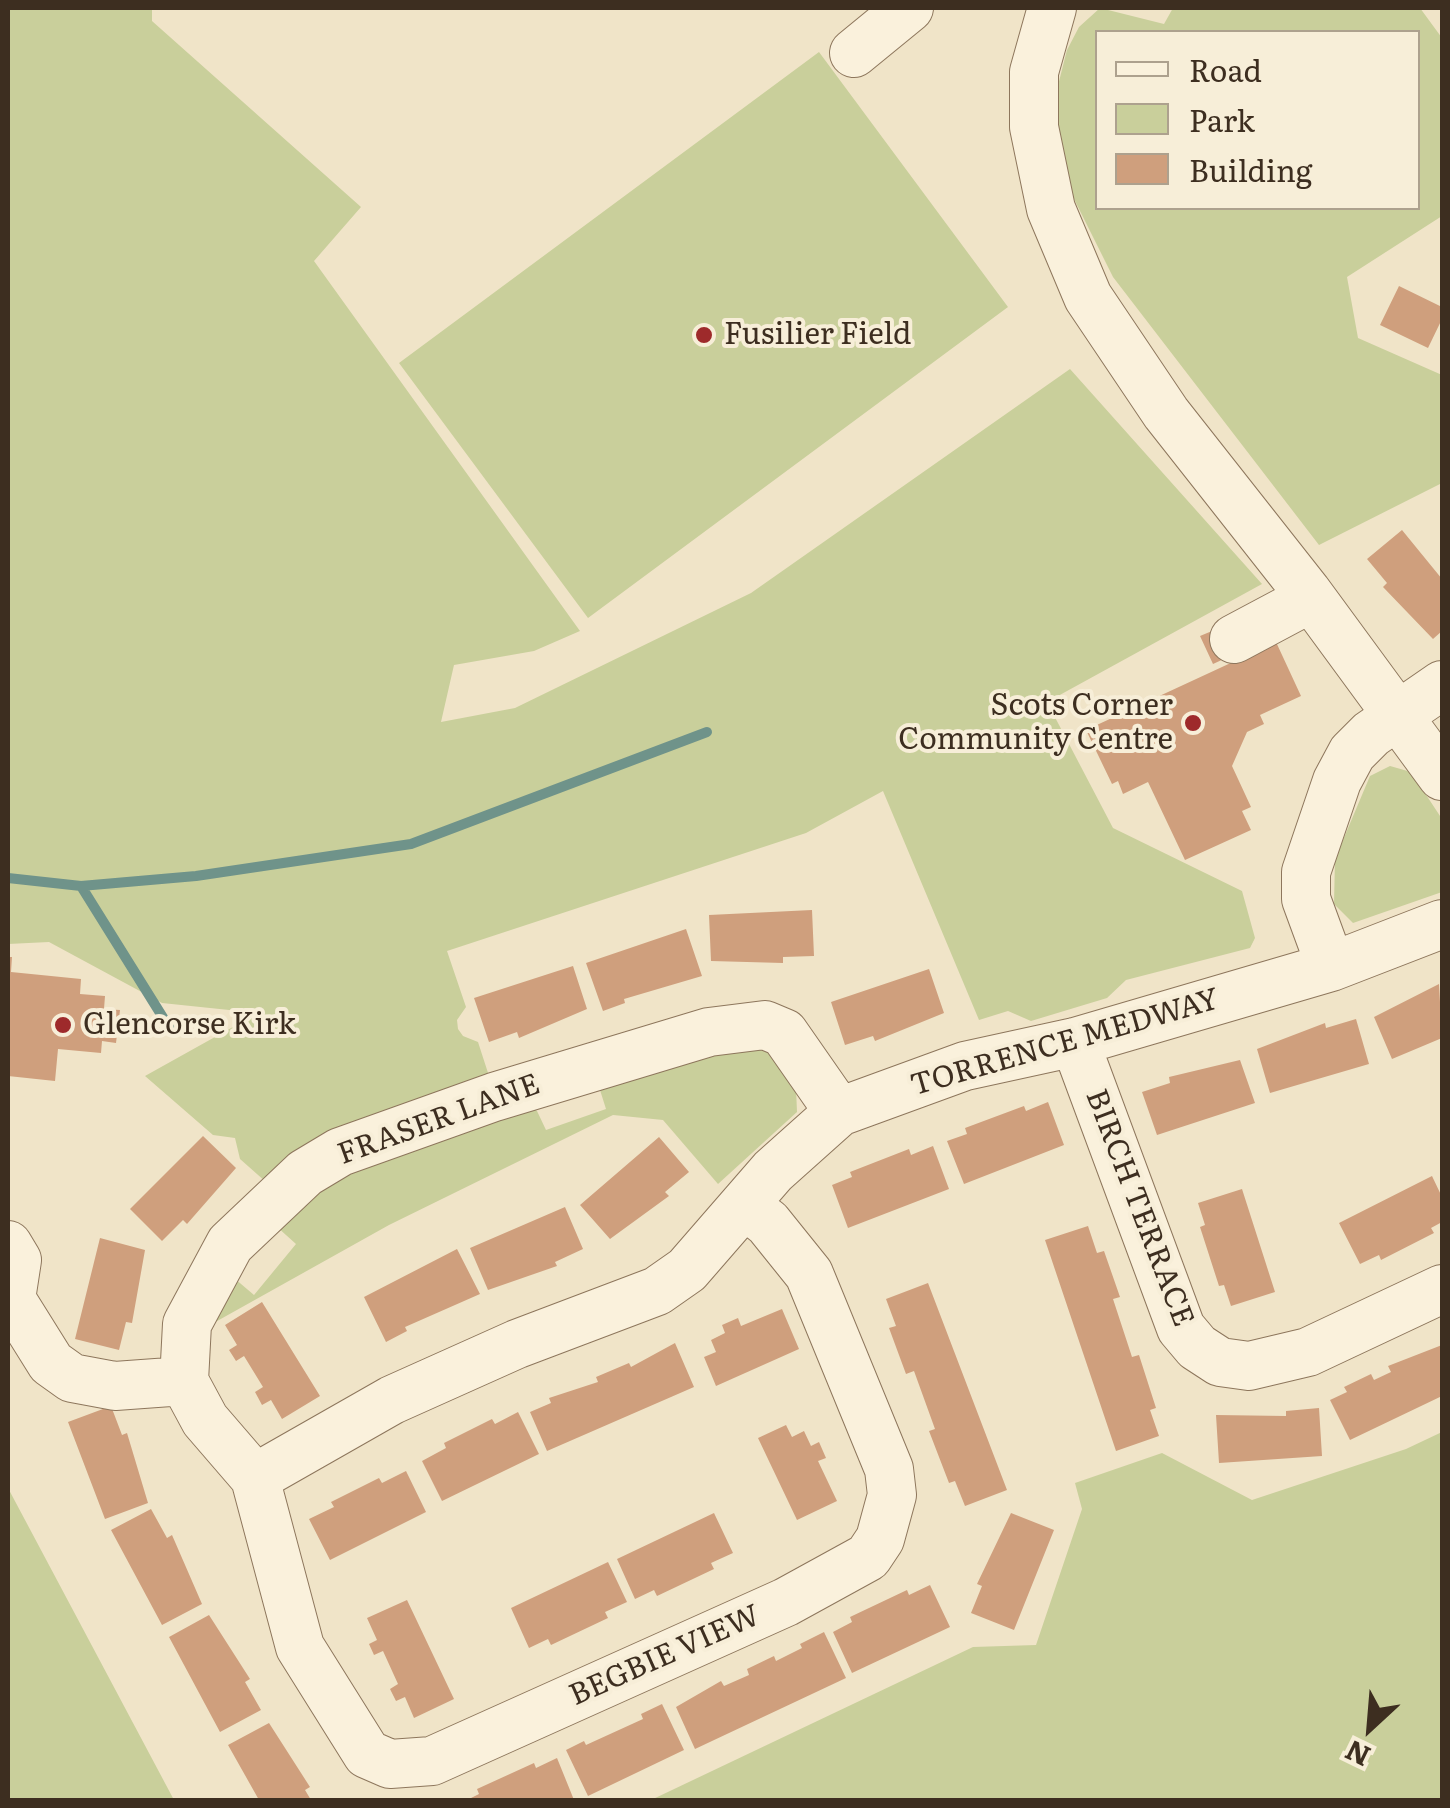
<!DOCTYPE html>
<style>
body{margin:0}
#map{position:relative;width:1450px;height:1808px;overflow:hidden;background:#f0e4c8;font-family:Literata,serif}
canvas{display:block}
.frame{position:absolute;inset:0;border:10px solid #3d2e20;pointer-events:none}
.legend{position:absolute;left:1095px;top:30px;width:325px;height:180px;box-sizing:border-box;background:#f7eed8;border:2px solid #ada18e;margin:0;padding:12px 18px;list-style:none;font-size:30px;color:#3d2e20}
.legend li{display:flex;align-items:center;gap:20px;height:50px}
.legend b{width:50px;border:2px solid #ada18e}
.north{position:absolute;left:1320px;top:1678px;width:100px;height:100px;-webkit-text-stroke:8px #f7eed8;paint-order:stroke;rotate:206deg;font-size:28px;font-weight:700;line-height:40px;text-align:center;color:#3d2e20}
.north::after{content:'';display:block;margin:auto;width:35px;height:45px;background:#3d2e20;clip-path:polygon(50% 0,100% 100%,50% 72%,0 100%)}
</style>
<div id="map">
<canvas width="1450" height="1808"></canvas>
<div class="frame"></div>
<ul class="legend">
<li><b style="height:12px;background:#faf1dc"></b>Road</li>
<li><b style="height:28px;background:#c9cf9b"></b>Park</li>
<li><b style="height:28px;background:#cf9f7d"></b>Building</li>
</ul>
<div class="north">N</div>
</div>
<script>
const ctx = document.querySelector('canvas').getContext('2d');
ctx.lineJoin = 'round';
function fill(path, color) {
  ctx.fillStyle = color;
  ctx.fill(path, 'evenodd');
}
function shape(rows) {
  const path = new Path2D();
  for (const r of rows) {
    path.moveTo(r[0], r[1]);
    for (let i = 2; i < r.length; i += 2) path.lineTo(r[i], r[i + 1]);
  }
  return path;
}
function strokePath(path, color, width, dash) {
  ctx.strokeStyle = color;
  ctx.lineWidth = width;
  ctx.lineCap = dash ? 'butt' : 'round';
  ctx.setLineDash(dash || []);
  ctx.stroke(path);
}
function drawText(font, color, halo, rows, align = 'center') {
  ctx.font = font + ' Literata,serif';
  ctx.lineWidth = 8;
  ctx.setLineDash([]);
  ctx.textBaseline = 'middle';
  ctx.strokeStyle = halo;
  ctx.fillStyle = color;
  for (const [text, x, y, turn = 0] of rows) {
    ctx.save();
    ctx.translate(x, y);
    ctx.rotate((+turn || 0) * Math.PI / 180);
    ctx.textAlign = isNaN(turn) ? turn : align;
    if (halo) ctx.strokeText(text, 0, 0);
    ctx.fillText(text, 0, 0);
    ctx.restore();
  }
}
const green = shape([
 [8,8,152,8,152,21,361,207,314,261,580,631,534,651,454,665,441,722,515,708,751,593,1070,369,1262,584,1047,702,1113,828,1242,891,1255,938,1250,948,1126,980,1107,998,1031,1021,1008,1011,979,1020,883,791,806,833,447,951,466,1007,457,1020,458,1029,463,1036,478,1042,489,1076,266,1182,240,1159,235,1138,213,1135,145,1076,258,1013,162,1003,49,942,8,944],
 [1100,8,1164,24,1173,8,1420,8,1442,38,1442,216,1347,277,1358,338,1442,375,1442,483,1319,545,1113,277,1067,185,1054,101,1067,50,1079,27],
 [1098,32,1418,32,1418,208,1098,208],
 [819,52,1008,307,588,618,399,363],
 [1390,766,1411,772,1442,819,1442,892,1353,923,1334,904,1335,859,1370,776],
 [762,1039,796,1088,797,1112,718,1184,663,1120,613,1115,389,1225,210,1325,234,1278,254,1295,296,1244,276,1226,315,1177,528,1104,537,1111,546,1130,606,1109,600,1090,602,1082],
 [1442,1432,1442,1800,651,1800,973,1647,1036,1645,1082,1509,1075,1483,1162,1453,1252,1500,1406,1449],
 [8,1488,174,1800,8,1800]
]);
const stream = shape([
 [8,878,81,886,196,876,411,844,707,732],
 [81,886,172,1032]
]);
const building = shape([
 [1399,286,1442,307,1442,319,1428,348,1380,325],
 [1402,530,1442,579,1442,631,1433,639,1383,587,1387,583,1367,559],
 [1212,631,1226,658,1213,664,1200,636],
 [1276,642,1301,696,1260,715,1264,724,1247,732,1232,766,1251,807,1242,811,1251,830,1185,860,1148,782,1123,794,1118,781,1112,784,1086,730],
 [812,910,814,956,783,957,783,963,711,961,709,915],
 [686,929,702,976,624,999,625,1003,603,1011,586,963],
 [8,957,12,957,11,972,81,979,80,994,105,996,104,1009,120,1010,116,1043,102,1041,101,1053,58,1049,55,1081,8,1076],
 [573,966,587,1009,519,1038,517,1032,489,1042,474,998],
 [929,969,944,1013,875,1041,873,1036,845,1045,831,1002],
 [1439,984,1442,1038,1392,1059,1374,1017],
 [1356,1019,1369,1064,1270,1093,1257,1049,1325,1023,1326,1028],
 [1240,1060,1255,1103,1157,1135,1142,1092,1170,1083,1169,1077],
 [1048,1102,1064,1145,964,1184,947,1141,967,1134,965,1128,1024,1106,1026,1111],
 [203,1136,236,1168,187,1224,183,1220,162,1241,130,1209],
 [659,1137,689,1172,665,1192,669,1196,610,1239,580,1205],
 [933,1146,949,1189,848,1228,832,1185,852,1177,850,1172,909,1149,911,1155],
 [1432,1176,1442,1197,1442,1222,1431,1228,1434,1233,1381,1260,1379,1255,1360,1264,1339,1223],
 [1242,1189,1275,1292,1231,1306,1224,1285,1219,1286,1200,1227,1205,1225,1198,1203],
 [565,1207,583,1249,555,1262,557,1266,488,1290,470,1248],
 [1088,1226,1097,1253,1104,1251,1120,1297,1113,1299,1132,1357,1139,1355,1156,1408,1150,1410,1159,1436,1116,1451,1045,1240],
 [100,1238,145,1250,132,1323,126,1322,119,1350,75,1339],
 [457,1249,480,1294,405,1327,407,1331,386,1342,364,1297],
 [928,1283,1007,1490,965,1506,955,1481,949,1483,929,1431,935,1429,914,1371,906,1374,889,1328,896,1326,886,1299],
 [262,1302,320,1396,282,1419,271,1400,262,1405,255,1392,263,1387,244,1356,236,1361,229,1350,237,1345,225,1325],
 [782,1309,799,1349,716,1386,704,1357,716,1352,711,1340,725,1333,722,1325,738,1318,741,1326],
 [675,1343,694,1387,547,1451,530,1412,551,1403,549,1398,598,1382,596,1377,629,1363,631,1367],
 [1442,1345,1442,1396,1350,1440,1330,1400,1347,1392,1344,1387,1371,1374,1374,1380,1391,1372,1388,1366],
 [111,1406,122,1435,127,1433,148,1503,105,1519,68,1422],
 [1319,1408,1322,1456,1219,1463,1216,1415,1286,1416,1286,1411],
 [518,1412,539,1454,442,1501,422,1461,446,1448,444,1443,492,1419,495,1424],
 [786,1425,792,1437,804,1431,811,1446,819,1442,826,1458,818,1461,837,1501,797,1520,758,1438],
 [406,1471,426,1512,330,1560,309,1519,334,1507,331,1502,379,1478,382,1483],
 [151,1509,167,1538,172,1535,202,1604,162,1625,111,1530],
 [714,1513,733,1553,711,1563,714,1569,657,1596,654,1590,635,1599,617,1559],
 [1011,1513,1054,1530,1014,1630,971,1613,982,1586,977,1584],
 [608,1562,627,1602,605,1612,608,1618,551,1645,548,1639,529,1648,511,1608],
 [930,1585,950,1627,852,1673,833,1632,852,1622,850,1617,907,1590,909,1595],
 [407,1600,454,1699,414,1718,405,1697,396,1701,390,1689,398,1684,383,1651,374,1655,369,1644,377,1640,367,1618],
 [209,1615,250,1679,245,1682,261,1710,220,1732,169,1637],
 [824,1632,846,1678,695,1749,676,1707,721,1681,724,1686,749,1675,747,1669,774,1656,776,1661,802,1648,800,1644],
 [662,1704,684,1750,588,1796,566,1750,584,1741,586,1745,643,1719,641,1714],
 [269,1723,310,1787,305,1790,311,1800,259,1800,228,1745],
 [557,1758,574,1800,467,1800,479,1794,477,1789,534,1763,536,1768]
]);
const minor = shape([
 [1052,8,1034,72,1034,127,1051,209,1088,297,1166,413,1307,592,1442,776],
 [854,53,909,8],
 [1234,639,1311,598],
 [1331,967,1306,899,1306,872,1337,781,1352,753,1371,734,1442,685],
 [1075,1042,1181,1328,1197,1347,1220,1362,1249,1366,1308,1352,1442,1289],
 [745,1205,768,1223,809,1274,889,1469,892,1495,880,1539,868,1557,786,1602,432,1761,390,1764,367,1754,300,1647,255,1478,205,1420,184,1381,187,1324,230,1244,305,1173,340,1152,494,1097,709,1032,765,1025,784,1033,839,1112],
 [8,1245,17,1260,11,1299,51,1363,72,1378,115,1386,184,1381],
 [255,1478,392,1400,517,1344,657,1291,687,1270,773,1171,839,1112,965,1066,1075,1042,1331,967,1442,924]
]);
const markers = [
 [704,335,10,"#9e2a2b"],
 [1193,723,10,"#9e2a2b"],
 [63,1025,10,"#9e2a2b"]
];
const poiNames = [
 ["Fusilier Field",724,335],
 ["Scots Corner",1173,706,"right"],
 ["Community Centre",1173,740,"right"],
 ["Glencorse Kirk",83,1025]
];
const streetNames = [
 ["TORRENCE MEDWAY",1065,1043,-16],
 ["FRASER LANE",439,1120,-20],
 ["BIRCH TERRACE",1139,1208,69],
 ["BEGBIE VIEW",665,1656,-24]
];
fill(green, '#c9cf9b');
strokePath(stream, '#6f938a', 10);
fill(building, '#cf9f7d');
strokePath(minor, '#8d765c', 50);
strokePath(minor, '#faf1dc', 48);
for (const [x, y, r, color] of markers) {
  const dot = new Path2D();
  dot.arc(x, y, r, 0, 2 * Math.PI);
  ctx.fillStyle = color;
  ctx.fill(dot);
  strokePath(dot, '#f7eed8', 4);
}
drawText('30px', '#3d2e20', '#f7eed8', poiNames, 'left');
drawText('30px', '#3d2e20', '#f7eed8', streetNames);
</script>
